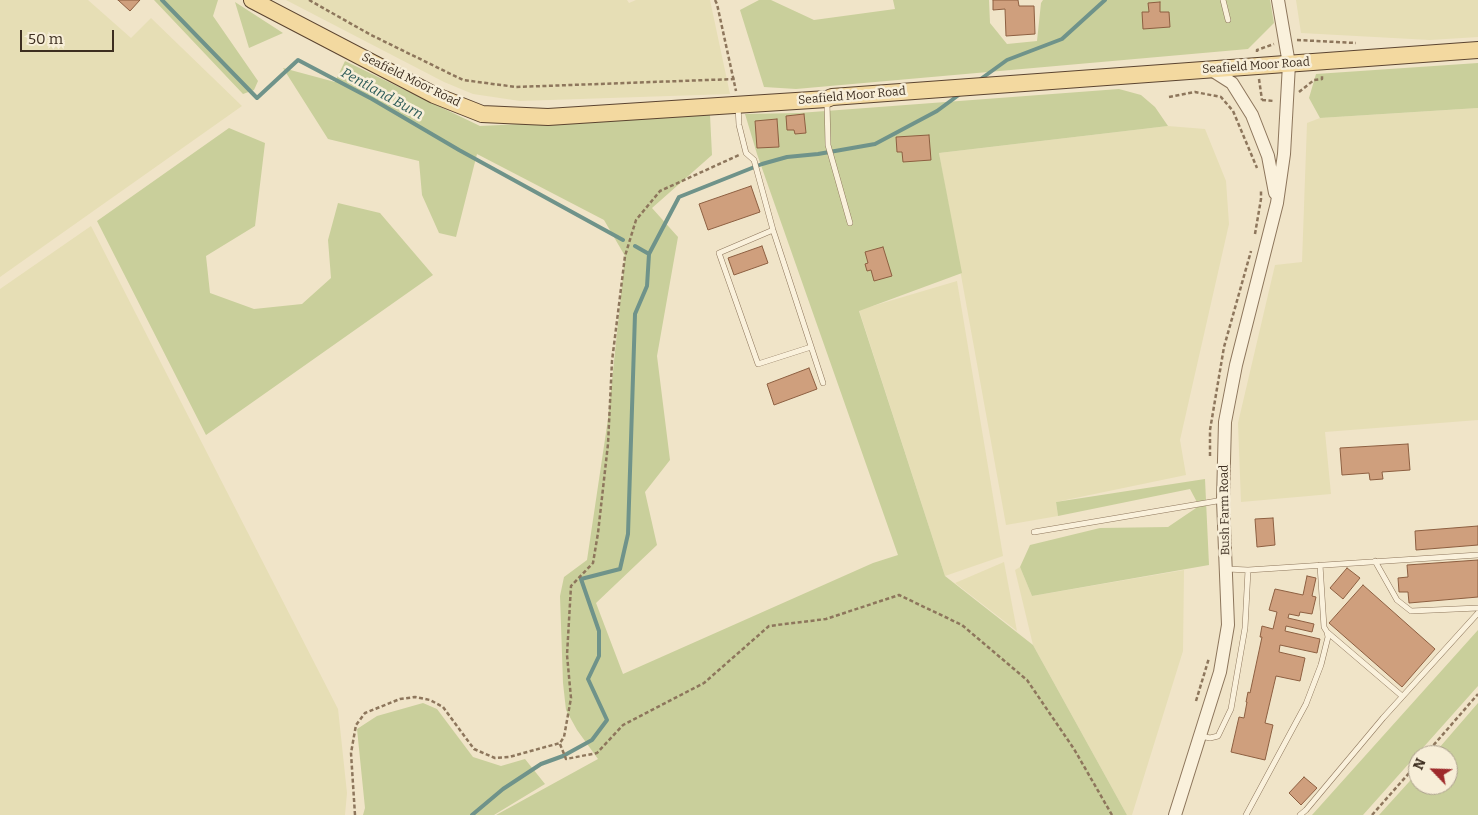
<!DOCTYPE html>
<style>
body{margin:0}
#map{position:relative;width:1478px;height:815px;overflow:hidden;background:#f0e4c8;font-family:Bitter,serif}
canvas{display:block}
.north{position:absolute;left:1408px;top:745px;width:50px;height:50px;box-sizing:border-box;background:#f7eed8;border:1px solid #ada18e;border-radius:50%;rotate:294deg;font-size:14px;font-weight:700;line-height:20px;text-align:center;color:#3d2e20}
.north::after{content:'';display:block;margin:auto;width:18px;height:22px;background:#9e2a2b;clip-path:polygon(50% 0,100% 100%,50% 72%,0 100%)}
.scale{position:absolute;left:20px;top:30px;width:94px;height:22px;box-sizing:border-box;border:2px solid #3d2e20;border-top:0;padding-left:6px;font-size:15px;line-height:18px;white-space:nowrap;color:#3d2e20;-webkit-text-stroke:4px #f7eed8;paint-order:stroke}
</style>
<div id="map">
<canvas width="1478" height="815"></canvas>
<div class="north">N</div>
<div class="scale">50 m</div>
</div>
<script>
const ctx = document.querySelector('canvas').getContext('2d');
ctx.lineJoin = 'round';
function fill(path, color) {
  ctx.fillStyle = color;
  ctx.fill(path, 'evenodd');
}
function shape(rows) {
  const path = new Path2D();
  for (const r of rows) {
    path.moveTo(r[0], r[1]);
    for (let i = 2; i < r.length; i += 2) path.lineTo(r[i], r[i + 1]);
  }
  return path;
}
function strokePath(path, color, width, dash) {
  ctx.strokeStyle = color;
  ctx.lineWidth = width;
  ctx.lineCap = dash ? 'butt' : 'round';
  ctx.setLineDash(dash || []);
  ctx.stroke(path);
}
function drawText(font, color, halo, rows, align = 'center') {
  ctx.font = font + ' Bitter,serif';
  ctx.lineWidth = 5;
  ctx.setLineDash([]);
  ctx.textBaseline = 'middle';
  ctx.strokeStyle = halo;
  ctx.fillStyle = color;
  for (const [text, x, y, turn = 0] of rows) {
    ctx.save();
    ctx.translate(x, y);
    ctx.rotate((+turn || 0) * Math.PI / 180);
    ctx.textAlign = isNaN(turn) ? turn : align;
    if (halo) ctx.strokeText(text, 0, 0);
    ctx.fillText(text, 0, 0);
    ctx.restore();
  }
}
const farmland = shape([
 [0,0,88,0,131,38,151,18,242,106,0,277],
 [286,0,627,0,629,3,636,0,710,0,730,94,520,101,473,94,444,82],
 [1296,0,1478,0,1478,37,1430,40,1301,33],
 [1478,108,1478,420,1325,432,1331,494,1241,502,1238,423,1275,265,1302,262,1307,123,1320,118],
 [1168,126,1205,129,1226,181,1229,224,1180,440,1186,475,1056,502,1058,516,1006,525,939,153],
 [91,226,338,709,347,793,345,815,0,815,0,289],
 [957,281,1003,556,945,576,859,310],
 [1004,562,1017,631,955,583],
 [1020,567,1032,596,1184,570,1183,651,1132,815,1127,815,1033,645,1015,570]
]);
const green = shape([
 [154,0,218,0,213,16,258,81,254,90,243,94],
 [759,0,771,0,814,20,895,9,893,0,989,0,990,23,1007,44,1037,41,1041,3,1043,0,1270,0,1274,23,1248,49,796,89,764,87,740,10],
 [235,2,283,33,249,48],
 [345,61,480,126,710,115,712,155,652,208,678,237,657,356,670,460,645,492,657,545,596,603,623,674,873,563,898,555,757,154,745,114,799,113,1119,89,1141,95,1155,107,1168,126,939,153,962,273,859,311,945,576,1033,645,1127,815,496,815,598,759,577,730,566,710,563,683,560,596,564,577,587,560,608,419,625,256,604,220,477,154,456,237,439,233,422,195,419,161,328,139,283,68,335,82],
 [1478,63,1478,108,1320,118,1309,98,1316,74],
 [229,128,265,143,255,226,206,256,210,293,254,309,302,304,331,278,328,240,338,203,380,213,433,275,206,435,97,221],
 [1205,479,1209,565,1032,596,1020,567,1030,545,1100,528,1168,527,1199,506,1190,489,1058,516,1056,502],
 [1478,630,1478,686,1363,815,1312,815],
 [423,703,437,709,473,757,501,766,525,759,545,784,494,815,363,815,365,808,357,729,377,716],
 [1478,703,1478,815,1379,815,1418,772,1418,785,1448,785,1448,755,1433,755]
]);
const stream = shape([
 [162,0,257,98,298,60,372,99,459,150,623,240],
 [978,81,1007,60,1062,39,1105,0],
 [635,246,649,254],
 [472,815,503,789,541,764,563,756,592,740,607,720,588,679,599,656,599,631,581,579,620,569,628,534,635,314,647,286,649,254,679,197,762,164,787,157,818,154,875,144,937,111,960,94]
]);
const building = shape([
 [118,0,140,0,130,11,118,0],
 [993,0,1018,0,1019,6,1034,6,1035,34,1006,36,1005,9,993,10,993,0],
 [1160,2,1160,12,1169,12,1170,27,1143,29,1142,12,1149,12,1148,3,1160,2],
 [804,114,806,133,795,134,794,130,787,130,786,116,804,114],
 [777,119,779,147,757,148,755,121,777,119],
 [929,135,931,160,903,162,902,152,897,152,896,137,929,135],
 [751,186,760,212,708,230,699,204,751,186],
 [762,246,768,263,734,275,728,258,762,246],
 [883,247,892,276,874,281,871,270,867,271,865,264,868,263,865,252,883,247],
 [809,368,817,389,774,405,767,384,809,368],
 [1408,444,1410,470,1382,472,1383,479,1370,480,1369,473,1342,475,1340,448,1408,444],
 [1273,518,1275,545,1257,547,1255,519,1273,518],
 [1478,526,1478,545,1416,550,1415,531,1478,526],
 [1478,560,1478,597,1409,603,1408,592,1399,592,1398,578,1408,577,1407,565,1478,560],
 [1347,568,1360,578,1343,599,1330,588,1347,568],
 [1307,576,1316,578,1312,596,1316,597,1312,614,1300,612,1299,616,1289,614,1288,618,1314,624,1312,632,1286,626,1285,631,1320,639,1317,653,1280,645,1279,652,1305,658,1300,681,1276,676,1265,723,1273,725,1265,760,1231,752,1239,717,1244,718,1247,702,1246,702,1248,692,1250,693,1262,637,1260,637,1262,626,1273,629,1277,612,1269,610,1275,589,1303,595,1307,576],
 [1363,585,1435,649,1402,687,1329,623,1363,585],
 [1304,777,1317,788,1301,805,1289,793,1304,777]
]);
const path = shape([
 [309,0,371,35,463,80,516,87,735,79],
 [715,0,717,4,736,91],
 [1297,40,1356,43],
 [1257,52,1257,50,1274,44],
 [1259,79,1262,100],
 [1299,92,1314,80,1322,79,1322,75],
 [1169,97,1195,92,1221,97,1233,111,1257,168],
 [1262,100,1274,101],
 [1255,234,1261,199,1261,190],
 [1210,456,1210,430,1224,347,1251,251],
 [1196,701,1209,658],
 [560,744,566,759,597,753,623,725,704,683,769,626,826,619,899,595,962,625,1027,680,1074,749,1112,815],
 [1425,755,1478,694],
 [355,815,351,753,356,725,365,713,400,699,415,697,430,700,443,707,474,749,495,758,509,757,560,743,564,737,571,698,567,655,571,586,593,563,598,533,608,444,612,361,625,256,636,220,660,191,739,155],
 [1372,815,1418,763]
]);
const service = shape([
 [1223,0,1228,20],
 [827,102,828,145,850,223],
 [738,106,739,125,746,153,754,160,773,230,823,383],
 [773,230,719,253,758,364,811,347],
 [1034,532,1223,500],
 [1375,561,1397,600,1411,611,1478,608],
 [1320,565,1324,627,1327,632,1402,696],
 [1227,569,1248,570,1478,555],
 [1201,736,1210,738,1218,736,1231,709,1245,628,1248,570],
 [1246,815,1306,704,1321,665,1328,637,1327,632],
 [1300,815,1306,810,1383,718,1478,613]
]);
const tertiary = shape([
 [1210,69,1232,83,1252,115,1268,156,1275,193],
 [1175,815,1220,672,1228,625,1223,500,1225,422,1236,365,1277,203,1284,154,1289,64,1278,0]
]);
const primary = shape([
 [252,0,434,95,482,114,548,117,827,99,832,97,1478,50]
]);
const streetNames = [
 ["Seafield Moor Road",1256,66,-4],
 ["Seafield Moor Road",411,80,26],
 ["Seafield Moor Road",852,96,-5],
 ["Bush Farm Road",1225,510,-91]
];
const waterNames = [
 ["Pentland Burn",382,94,29]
];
fill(farmland, '#e6deb5');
fill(green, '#c9cf9b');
strokePath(stream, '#6f938a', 4);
fill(building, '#cf9f7d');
strokePath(building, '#8d5f41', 1);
strokePath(service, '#8d765c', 6);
strokePath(tertiary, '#8d765c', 14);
strokePath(primary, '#5b4430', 18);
strokePath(path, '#8d765c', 2.5, [4, 2.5]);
strokePath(service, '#faf1dc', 5);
strokePath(tertiary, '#faf1dc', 12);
strokePath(primary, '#f3d9a0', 16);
drawText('12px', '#3d2e20', '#f7eed8', streetNames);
drawText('italic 14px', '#2f5d5a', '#f7eed8', waterNames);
</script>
